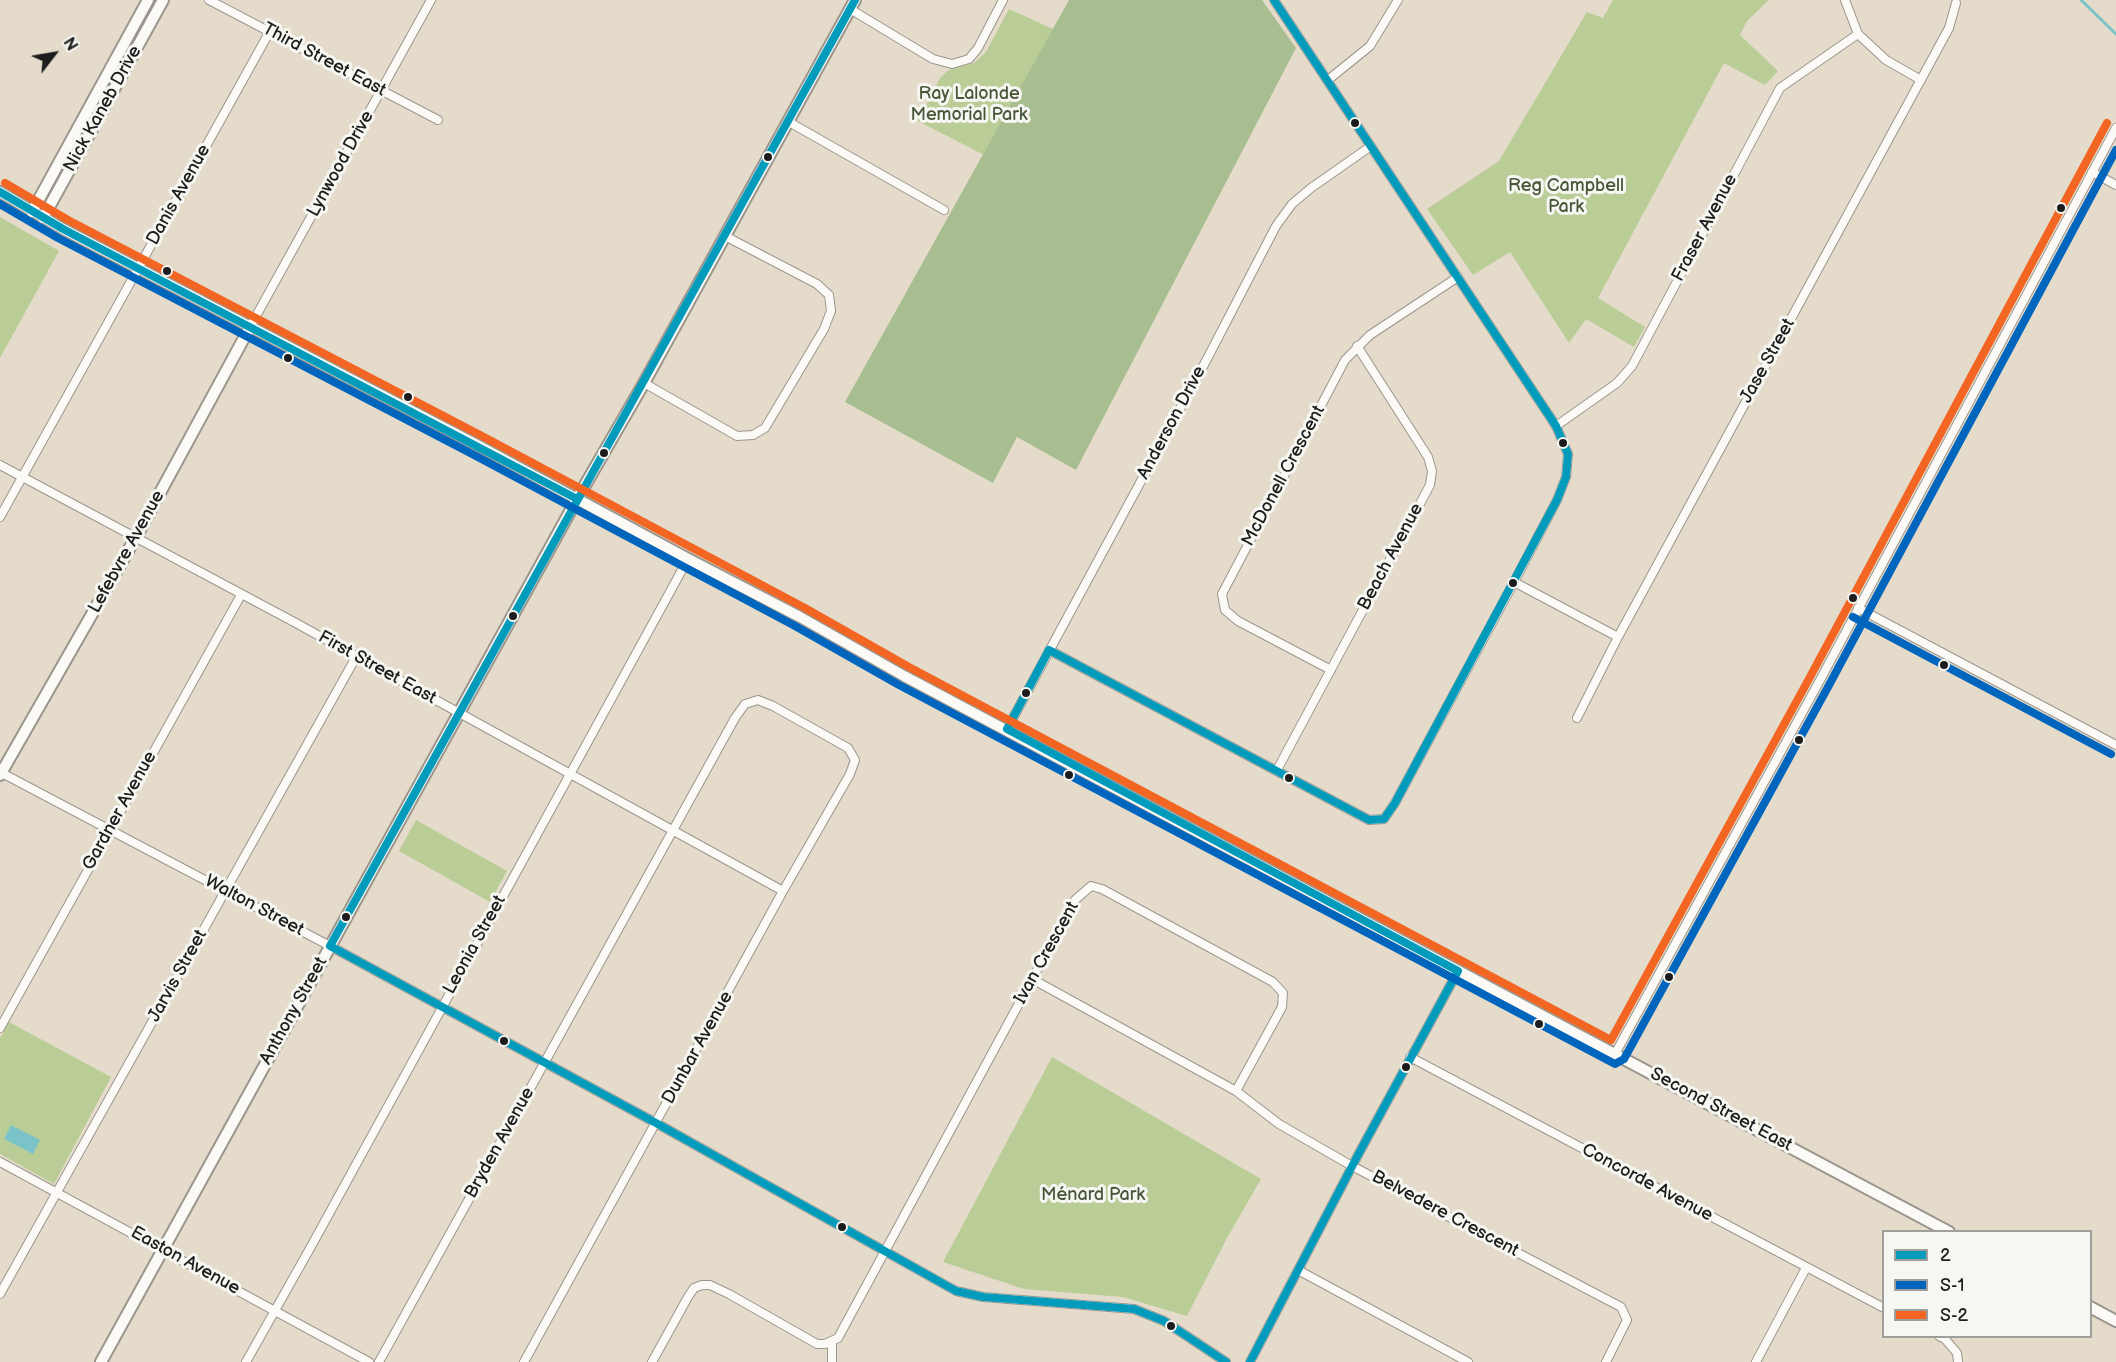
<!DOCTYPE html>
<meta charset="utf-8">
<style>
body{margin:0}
#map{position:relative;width:2116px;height:1362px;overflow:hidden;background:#e4dbca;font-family:"Balsamiq Sans",sans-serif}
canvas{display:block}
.legend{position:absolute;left:1882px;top:1230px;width:210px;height:108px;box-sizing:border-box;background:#f6f6f2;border:2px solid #9f9f9c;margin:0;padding:8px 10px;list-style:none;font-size:18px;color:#1c1c1c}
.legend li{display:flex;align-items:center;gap:12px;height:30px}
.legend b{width:30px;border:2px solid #9f9f9c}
.north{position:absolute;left:24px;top:24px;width:60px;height:60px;-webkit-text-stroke:4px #f6f6f2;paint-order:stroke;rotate:59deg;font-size:16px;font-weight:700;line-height:24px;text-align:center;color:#1c1c1c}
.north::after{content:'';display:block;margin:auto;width:21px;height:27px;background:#1c1c1c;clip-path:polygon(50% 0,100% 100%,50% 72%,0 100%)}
</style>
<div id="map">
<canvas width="2116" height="1362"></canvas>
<ul class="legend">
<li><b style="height:8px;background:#039bbc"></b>2</li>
<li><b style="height:8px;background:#0065bd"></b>S-1</li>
<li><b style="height:8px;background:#f26522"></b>S-2</li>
</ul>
<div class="north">N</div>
</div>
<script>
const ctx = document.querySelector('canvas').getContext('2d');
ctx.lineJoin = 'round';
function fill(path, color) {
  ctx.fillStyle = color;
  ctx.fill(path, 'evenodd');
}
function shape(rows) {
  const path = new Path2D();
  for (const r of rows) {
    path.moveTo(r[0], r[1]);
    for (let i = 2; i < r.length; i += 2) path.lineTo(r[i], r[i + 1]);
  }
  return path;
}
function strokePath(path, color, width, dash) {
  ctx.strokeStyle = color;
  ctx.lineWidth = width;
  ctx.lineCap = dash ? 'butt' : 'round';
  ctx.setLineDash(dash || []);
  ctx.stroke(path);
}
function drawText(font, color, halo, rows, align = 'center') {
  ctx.font = font + ' "Balsamiq Sans",sans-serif';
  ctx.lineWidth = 6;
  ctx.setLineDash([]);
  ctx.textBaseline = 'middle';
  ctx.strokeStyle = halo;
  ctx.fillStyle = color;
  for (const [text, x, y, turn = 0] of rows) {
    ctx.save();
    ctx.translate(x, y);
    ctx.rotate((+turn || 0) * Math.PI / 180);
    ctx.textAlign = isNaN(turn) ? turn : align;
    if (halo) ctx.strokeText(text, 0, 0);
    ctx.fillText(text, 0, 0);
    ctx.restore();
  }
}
const green = shape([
 [1613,0,1769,0,1747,21,1740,35,1778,71,1765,85,1724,63,1598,298,1645,327,1634,347,1586,319,1569,343,1510,252,1473,275,1427,209,1499,161,1587,12,1603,18],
 [1009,9,1053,29,984,155,918,121,940,78,949,70,974,63,986,52],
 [0,217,59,251,0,358],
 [416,820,507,871,490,902,399,851],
 [9,1022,111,1077,54,1184,0,1154,0,1038],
 [1052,1057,1261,1179,1227,1238,1187,1316,1123,1297,1024,1289,943,1262]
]);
const forest = shape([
 [1069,0,1262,0,1296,48,1076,470,1017,437,993,483,845,402]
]);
const water = shape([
 [11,1125,40,1140,33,1154,4,1139]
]);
const stream = shape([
 [2081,0,2116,34]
]);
const street = shape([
 [209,0,438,120],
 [1845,0,1858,34,1886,60,1921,80],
 [850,9,933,59,952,64,969,59,978,48,1003,0],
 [1328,80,1370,46,1398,0],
 [789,122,944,210],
 [2092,172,2116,185],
 [250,327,431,0],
 [644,383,737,436,753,435,765,428,824,329,831,311,829,295,817,284,725,236],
 [1556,426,1617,383,1632,366,1780,88,1858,34],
 [0,465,294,622,783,891],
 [0,517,270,31],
 [1514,582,1618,637],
 [1858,608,2116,745],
 [1049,650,1369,820,1384,819,1395,803,1514,582,1557,500,1566,477,1568,454,1556,426,1274,0],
 [1331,670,1238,621,1225,610,1222,594,1345,360,1370,335,1458,277],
 [1577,718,1618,637,1949,28,1956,3],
 [1007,729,1207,359,1276,226,1292,204,1311,188,1371,146],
 [1277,770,1430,485,1432,471,1428,457,1357,346],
 [0,772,330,946,656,1123,956,1291,983,1297,1134,1309,1164,1321,1226,1362],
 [1032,979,1236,1091,1279,1124,1352,1166,1621,1307,1627,1320,1606,1362],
 [0,1028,241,595],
 [1615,1054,1819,682,2116,128],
 [1410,1057,1884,1308],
 [0,1162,369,1362],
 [1298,1270,1468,1362],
 [0,1294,356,657],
 [1939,1336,1945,1339,1957,1353,1958,1362],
 [246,1362,313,1243,688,559],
 [379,1362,735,718,745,704,758,700,773,706,848,748,855,760,850,774,783,891,524,1362],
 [652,1362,688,1297,694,1288,702,1285,710,1285,729,1294,817,1344,825,1344,838,1338,1075,900,1091,886,1102,889,1273,982,1283,993,1282,1007,1236,1091],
 [832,1362,832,1342],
 [1250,1362,1358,1155,1458,971],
 [1756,1362,1806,1268]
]);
const secondary = shape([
 [0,192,63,229,479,446,688,559,800,617,904,676,1949,1232],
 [32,212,148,0],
 [43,218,163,0],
 [0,775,136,537,250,327],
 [2090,1307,2116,1321],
 [101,1362,577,499,644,383,855,0]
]);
const bus1 = shape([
 [855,0,330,946,656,1123,956,1291,983,1297,1134,1309,1164,1321,1226,1362],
 [0,192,63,229,577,499],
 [1250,1362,1358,1155,1458,971,1007,729,1049,650,1369,820,1384,819,1395,803,1557,500,1566,477,1568,454,1556,426,1274,0]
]);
const bus2 = shape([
 [0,204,58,238,474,455,795,626,899,685,1615,1064,1624,1059,1828,687,2116,150],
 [1853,617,2111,754]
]);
const bus3 = shape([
 [5,183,68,220,484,437,805,608,909,667,1611,1040,1810,677,2107,123]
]);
const markers = [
 [1355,123,5,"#1c1c1c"],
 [768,157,5,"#1c1c1c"],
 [2061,208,5,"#1c1c1c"],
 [167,271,5,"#1c1c1c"],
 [288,358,5,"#1c1c1c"],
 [408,397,5,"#1c1c1c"],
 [1563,443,5,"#1c1c1c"],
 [604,453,5,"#1c1c1c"],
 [1513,583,5,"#1c1c1c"],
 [1853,598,5,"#1c1c1c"],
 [513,616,5,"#1c1c1c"],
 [1944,665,5,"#1c1c1c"],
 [1026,693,5,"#1c1c1c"],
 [1799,740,5,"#1c1c1c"],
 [1069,775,5,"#1c1c1c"],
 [1289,778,5,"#1c1c1c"],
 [346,917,5,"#1c1c1c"],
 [1669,977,5,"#1c1c1c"],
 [1539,1024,5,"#1c1c1c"],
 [504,1041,5,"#1c1c1c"],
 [1406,1067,5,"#1c1c1c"],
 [842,1227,5,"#1c1c1c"],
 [1171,1326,5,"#1c1c1c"]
];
const streetNames = [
 ["Third Street East",324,60,28],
 ["Nick Kaneb Drive",103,109,-61],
 ["Lynwood Drive",341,164,-61],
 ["Danis Avenue",179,195,-61],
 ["Fraser Avenue",1705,228,-62],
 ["Jase Street",1768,361,-61],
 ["Anderson Drive",1172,423,-62],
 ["McDonell Crescent",1284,476,-62],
 ["Lefebvre Avenue",127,552,-61],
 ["Beach Avenue",1391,557,-62],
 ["First Street East",377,668,29],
 ["Gardner Avenue",120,811,-61],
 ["Walton Street",254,906,28],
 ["Leonia Street",475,945,-61],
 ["Ivan Crescent",1047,953,-61],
 ["Jarvis Street",178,976,-61],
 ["Anthony Street",294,1011,-61],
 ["Dunbar Avenue",698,1048,-61],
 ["Second Street East",1721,1110,28],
 ["Bryden Avenue",500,1143,-61],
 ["Concorde Avenue",1647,1183,28],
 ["Belvedere Crescent",1445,1214,28],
 ["Easton Avenue",185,1261,29]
];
const parkNames = [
 ["Ray Lalonde",969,94],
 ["Memorial Park",969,115],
 ["Reg Campbell",1566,186],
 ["Park",1566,207],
 ["Ménard Park",1093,1195]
];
fill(green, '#bacd97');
fill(forest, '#a9be90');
fill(water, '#7ac3c9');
strokePath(stream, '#7ac3c9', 3);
strokePath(street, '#9b968d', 10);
strokePath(secondary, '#9b968d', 14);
strokePath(street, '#fbfaf7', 8);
strokePath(secondary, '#fbfaf7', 10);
strokePath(bus1, '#039bbc', 8);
strokePath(bus2, '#0065bd', 8);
strokePath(bus3, '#f26522', 8);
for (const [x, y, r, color] of markers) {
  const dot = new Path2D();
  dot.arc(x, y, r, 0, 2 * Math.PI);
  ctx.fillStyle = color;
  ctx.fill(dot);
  strokePath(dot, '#f6f6f2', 2);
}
drawText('18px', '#1c1c1c', '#f6f6f2', streetNames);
drawText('18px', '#475639', '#f6f6f2', parkNames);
</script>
